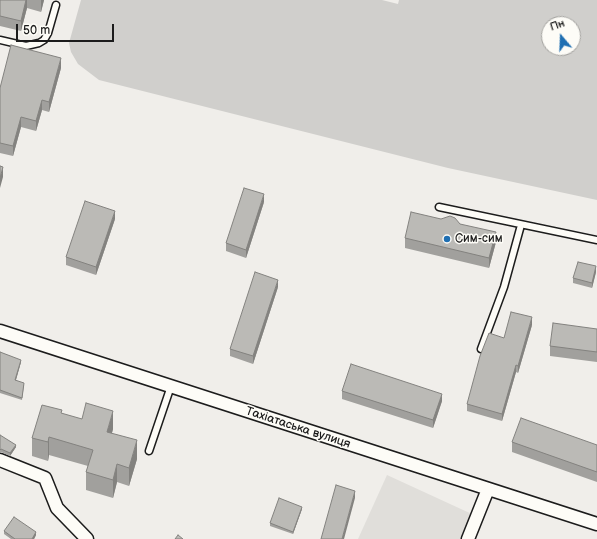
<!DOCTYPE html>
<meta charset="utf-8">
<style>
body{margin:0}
#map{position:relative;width:597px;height:539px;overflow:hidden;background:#f0eeea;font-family:"Balsamiq Sans",sans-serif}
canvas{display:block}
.north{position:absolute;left:541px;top:16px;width:40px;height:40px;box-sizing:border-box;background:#fdfcf7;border:1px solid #a3a29f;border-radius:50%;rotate:341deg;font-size:11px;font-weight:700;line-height:16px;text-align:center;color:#1c1c1c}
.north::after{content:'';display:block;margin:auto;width:14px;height:18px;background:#1f6fb2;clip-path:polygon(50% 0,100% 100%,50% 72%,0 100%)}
.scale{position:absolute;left:16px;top:24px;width:98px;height:18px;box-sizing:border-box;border:2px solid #1c1c1c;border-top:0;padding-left:5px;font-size:12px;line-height:14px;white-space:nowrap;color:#1c1c1c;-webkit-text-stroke:3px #fdfcf7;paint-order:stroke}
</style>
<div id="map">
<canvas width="597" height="539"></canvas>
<div class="north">Пн</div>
<div class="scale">50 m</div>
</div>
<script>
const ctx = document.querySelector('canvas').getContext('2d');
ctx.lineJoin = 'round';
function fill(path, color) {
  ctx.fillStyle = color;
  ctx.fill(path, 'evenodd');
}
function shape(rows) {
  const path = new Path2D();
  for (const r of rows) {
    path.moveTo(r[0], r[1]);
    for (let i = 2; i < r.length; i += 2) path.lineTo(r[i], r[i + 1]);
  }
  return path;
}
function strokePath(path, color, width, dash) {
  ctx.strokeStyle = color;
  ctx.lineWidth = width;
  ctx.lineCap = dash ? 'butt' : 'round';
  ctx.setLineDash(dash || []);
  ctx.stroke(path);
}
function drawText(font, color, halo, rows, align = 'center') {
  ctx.font = font + ' "Balsamiq Sans",sans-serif';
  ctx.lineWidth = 3;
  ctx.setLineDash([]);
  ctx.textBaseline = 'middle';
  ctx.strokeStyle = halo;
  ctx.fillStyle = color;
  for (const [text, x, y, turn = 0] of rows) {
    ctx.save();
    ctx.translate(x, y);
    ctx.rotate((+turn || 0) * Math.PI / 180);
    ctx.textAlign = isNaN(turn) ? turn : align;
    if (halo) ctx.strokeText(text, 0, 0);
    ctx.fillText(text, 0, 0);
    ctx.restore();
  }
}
const built = shape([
 [387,475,474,515,462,539,358,539]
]);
const green = shape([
 [81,0,382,0,398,4,399,0,597,0,597,200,448,168,99,80,78,64,71,52,69,43],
 [549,24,573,24,573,48,549,48]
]);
const service = shape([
 [0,40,26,46,39,43,44,40,48,33,56,5],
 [439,207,597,240],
 [481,349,504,287,521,225],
 [149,451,171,386]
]);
const minor = shape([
 [0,331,597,524],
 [0,460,45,478,57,508,87,539],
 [468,539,488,489]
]);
const wall = shape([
 [0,0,44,0,41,12,27,8,21,31,0,26],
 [61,68,49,112,42,110,36,131,21,127,13,156,0,153,0,88],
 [264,202,246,258,226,251,226,243],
 [115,219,96,275,66,265,66,257],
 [441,219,460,224,496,242,489,268,405,248,405,238],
 [596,272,592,288,573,283,573,278],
 [278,287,253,364,230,356,230,349],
 [532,325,518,373,516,372,502,421,467,411,467,404],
 [597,329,597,362,550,356,550,346],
 [0,352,21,362,16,380,24,385,22,400,0,393],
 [342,391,442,401,433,428,342,399],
 [62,414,113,429,112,433,137,459,129,486,117,482,113,498,86,490,86,472,88,466,49,455,48,461,32,456,32,438],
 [0,435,16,447,10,456,1,452,0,452],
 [512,442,597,445,597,482,512,452],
 [302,509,293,534,270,526,270,523],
 [4,531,36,535,34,539,11,539,4,534]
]);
const shadedWall = shape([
 [26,0,27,0,27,8,21,31,21,21],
 [41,0,44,0,41,12],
 [61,58,61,68,49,112,49,102],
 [42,100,42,110,36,131,36,121],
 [21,117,21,127,13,156,13,146],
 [3,167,3,177,0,188,0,178],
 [264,194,264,202,246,258,246,250],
 [115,211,115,219,96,275,96,267],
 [496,232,496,242,489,268,489,258],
 [596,266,596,272,592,288,592,283],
 [278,280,278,287,253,364,253,356],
 [532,317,532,325,518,373,518,366],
 [21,360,21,362,15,383,15,380],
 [516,365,516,372,502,421,502,414],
 [442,394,442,401,433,428,433,420],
 [113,411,113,429,107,450,107,432],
 [49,437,49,455,48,461,48,442],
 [137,440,137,459,129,486,129,468],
 [16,445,16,447,10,456,10,453],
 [117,464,117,482,113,498,113,480],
 [355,491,355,498,344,539,342,539],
 [302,507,302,509,293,534,293,532],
 [36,532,36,535,34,539,32,539]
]);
const building = shape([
 [0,0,26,0,21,21,0,16,0,0],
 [11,45,61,58,49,102,42,100,36,121,21,117,13,146,0,143,0,88,11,45],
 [0,166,3,167,0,178,0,166],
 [244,188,264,194,246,250,226,243,244,188],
 [85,201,115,211,96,267,66,257,85,201],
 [411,212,441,219,450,216,455,218,460,224,496,232,489,258,405,238,411,212],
 [578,262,596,266,592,283,573,278,578,262],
 [255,272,278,280,253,356,230,349,255,272],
 [511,312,532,317,518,366,516,365,502,414,467,404,480,356,489,333,504,338,511,312],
 [553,323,597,329,597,352,550,346,553,323],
 [0,352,21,360,15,380,24,383,22,398,0,390,0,352],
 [351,364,442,394,433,420,342,391,351,364],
 [86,403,113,411,107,432,137,440,129,468,117,464,113,480,86,472,93,450,49,437,48,442,32,438,42,405,62,410,61,413,82,419,86,403],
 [521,418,597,445,597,472,512,442,521,418],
 [0,435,16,445,10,453,1,449,0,450,0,435],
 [336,485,355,491,342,539,321,539,336,485],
 [279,498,302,507,293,532,270,523,279,498],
 [14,517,36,532,32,539,15,539,4,531,14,517],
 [178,535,183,539,175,539,178,535]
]);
const markers = [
 [447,239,4,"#1f6fb2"]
];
const poiNames = [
 ["Сим-сим",455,239]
];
const streetNames = [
 ["Тахіатаська вулиця",298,428,18]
];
fill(built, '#e0deda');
fill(green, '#d0cfcc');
strokePath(service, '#1c1c1c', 9);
strokePath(minor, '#1c1c1c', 15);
strokePath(service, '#fdfcf7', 6);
strokePath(minor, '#fdfcf7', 12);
fill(wall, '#a1a09d');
fill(shadedWall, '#83827f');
fill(building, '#bbbab6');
strokePath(building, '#83827f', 1);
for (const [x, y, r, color] of markers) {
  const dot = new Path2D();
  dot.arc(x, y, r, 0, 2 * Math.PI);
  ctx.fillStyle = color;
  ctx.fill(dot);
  strokePath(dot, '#fdfcf7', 1.5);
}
drawText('12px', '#1c1c1c', '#fdfcf7', poiNames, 'left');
drawText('12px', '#1c1c1c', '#fdfcf7', streetNames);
</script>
